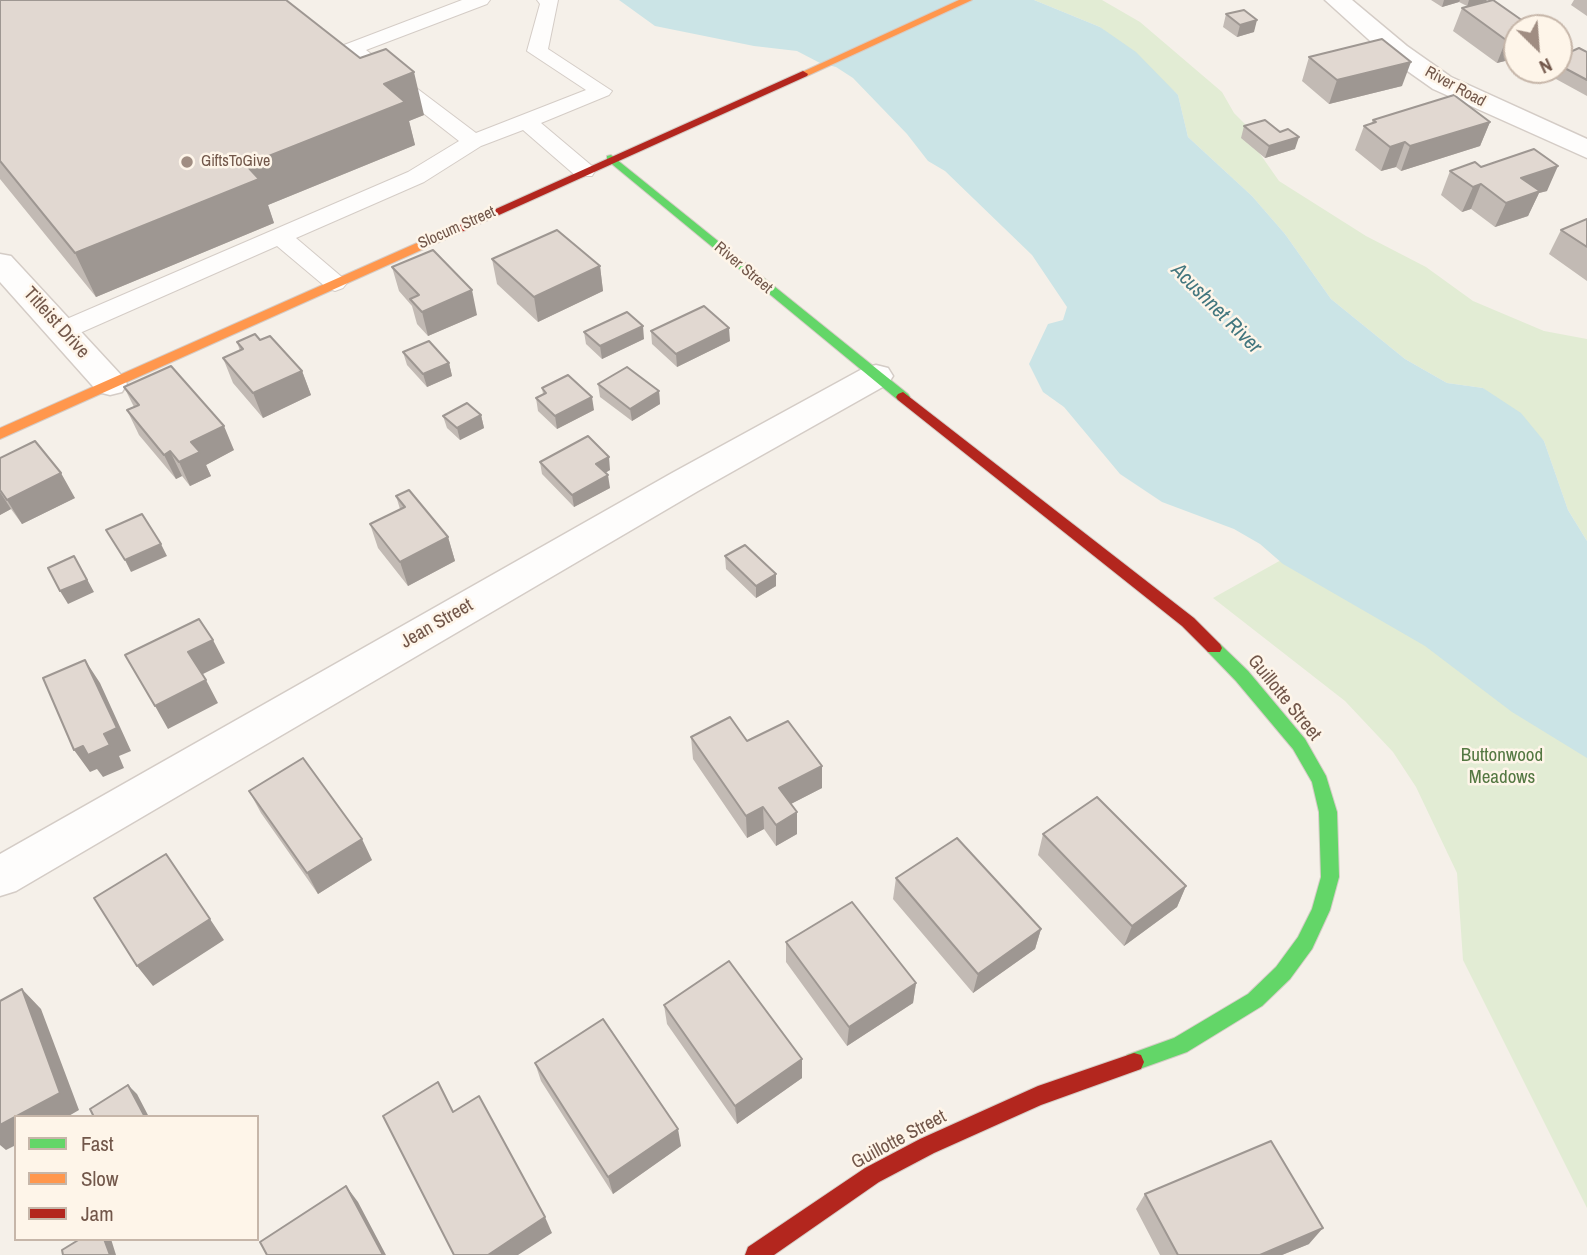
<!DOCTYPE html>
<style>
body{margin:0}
#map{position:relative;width:1587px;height:1255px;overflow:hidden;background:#f5f0e9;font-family:"Archivo Narrow",sans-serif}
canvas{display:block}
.legend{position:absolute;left:14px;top:1115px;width:245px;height:126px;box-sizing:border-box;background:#fef5e9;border:2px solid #c6b6a9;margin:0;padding:9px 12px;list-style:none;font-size:21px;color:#72574a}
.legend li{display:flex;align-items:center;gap:14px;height:35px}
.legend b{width:35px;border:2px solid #c6b6a9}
.north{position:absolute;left:1503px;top:14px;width:70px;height:70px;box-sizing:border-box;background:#fef5e9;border:2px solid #c6b6a9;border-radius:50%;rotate:155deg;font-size:19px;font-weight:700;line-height:28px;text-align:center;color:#72574a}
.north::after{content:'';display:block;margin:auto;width:24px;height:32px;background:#a08d82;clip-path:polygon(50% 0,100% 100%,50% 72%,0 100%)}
</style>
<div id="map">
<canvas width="1587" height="1255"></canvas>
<ul class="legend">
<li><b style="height:9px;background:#63d668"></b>Fast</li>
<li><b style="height:9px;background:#ff974d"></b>Slow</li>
<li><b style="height:9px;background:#b3261e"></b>Jam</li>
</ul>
<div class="north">N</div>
</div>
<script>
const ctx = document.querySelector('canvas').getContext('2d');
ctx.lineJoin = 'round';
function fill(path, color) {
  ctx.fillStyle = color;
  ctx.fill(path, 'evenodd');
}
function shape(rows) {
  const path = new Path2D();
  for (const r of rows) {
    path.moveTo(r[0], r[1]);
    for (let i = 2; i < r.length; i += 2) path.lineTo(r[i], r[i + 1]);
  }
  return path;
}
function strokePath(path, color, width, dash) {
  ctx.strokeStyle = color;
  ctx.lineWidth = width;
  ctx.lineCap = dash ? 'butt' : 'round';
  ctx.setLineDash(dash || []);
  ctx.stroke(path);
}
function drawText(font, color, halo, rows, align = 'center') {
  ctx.font = font + ' "Archivo Narrow",sans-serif';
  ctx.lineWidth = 5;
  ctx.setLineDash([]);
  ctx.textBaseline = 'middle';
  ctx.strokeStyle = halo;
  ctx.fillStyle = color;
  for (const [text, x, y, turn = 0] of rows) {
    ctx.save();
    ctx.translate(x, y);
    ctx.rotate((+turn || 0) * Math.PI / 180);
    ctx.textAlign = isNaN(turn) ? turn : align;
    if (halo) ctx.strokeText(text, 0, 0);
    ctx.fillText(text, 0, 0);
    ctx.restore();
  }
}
const green = shape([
 [1034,0,1102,0,1140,22,1222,92,1234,113,1246,125,1251,141,1279,181,1366,236,1426,267,1473,301,1544,331,1587,339,1587,541,1568,510,1544,441,1483,388,1447,383,1405,359,1331,299,1285,234,1252,196,1188,137,1178,95,1100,27],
 [1326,535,1587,725,1587,1208,1463,960,1457,873,1416,787,1393,752,1345,701,1213,598]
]);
const water = shape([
 [619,0,1034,0,1100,27,1136,52,1178,95,1188,137,1252,196,1285,234,1331,299,1405,359,1447,383,1483,388,1521,413,1544,441,1568,510,1587,541,1587,758,1512,712,1425,646,1283,564,1260,544,1234,529,1162,502,1120,474,1064,407,1043,392,1029,364,1048,324,1063,320,1067,307,1032,255,945,171,928,161,907,134,853,78,836,67,820,63,797,51,754,46,655,26]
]);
const lane = shape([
 [462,0,490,0,487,4,366,50,476,133,586,90,527,51,540,4,537,0,558,0,548,49,612,91,609,95,541,123,592,166,595,171,592,176,576,176,523,130,481,146,424,182,296,238,343,278,347,283,343,288,335,291,327,288,277,246,73,336,64,338,55,336,52,330,55,324,408,172,459,141,341,49,344,45,462,0]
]);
const street = shape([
 [1325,0,1352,0,1407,46,1451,77,1587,139,1587,158,1433,89,1389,58,1325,0],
 [0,254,11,256,122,376,127,384,122,392,110,395,98,392,0,282,0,254],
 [876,365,888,368,893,376,888,384,698,491,16,891,0,896,0,854,672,473,864,368,876,365]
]);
const fast = shape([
 [611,155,908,394,910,397,908,400,898,400,607,160,607,156,611,155],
 [1214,642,1220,644,1248,671,1305,739,1326,776,1337,812,1339,877,1330,910,1312,949,1290,979,1262,1006,1187,1052,1134,1071,1127,1069,1124,1062,1127,1055,1174,1038,1248,994,1276,967,1298,937,1312,909,1321,877,1319,812,1312,782,1293,749,1236,681,1208,652,1206,648,1208,644,1214,642]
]);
const slow = shape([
 [959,0,972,0,807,76,798,74,959,0],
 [444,231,448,232,448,238,0,439,0,428,444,231]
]);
const jam = shape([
 [803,71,808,74,807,76,448,238,444,239,438,235,803,71],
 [903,392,1194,618,1220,644,1222,648,1220,652,1208,652,1182,626,898,400,896,397,898,394,903,392],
 [1134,1053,1141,1055,1144,1062,1141,1069,1041,1105,934,1153,879,1182,774,1255,745,1255,748,1247,865,1168,920,1139,1038,1086,1134,1053]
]);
const wall = shape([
 [0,0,424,115,409,121,415,145,268,205,274,223,96,297,0,179],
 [1431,0,1487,0,1486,1,1517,28,1517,58,1497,63,1453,31,1462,8,1467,6,1459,2,1442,7],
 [1574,0,1587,0,1587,16,1571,5],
 [1226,14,1254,32,1237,37,1223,27],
 [1587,52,1587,96,1545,73,1546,70,1559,70,1559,57],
 [1309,57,1402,86,1329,104,1302,81],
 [1373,120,1490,122,1480,146,1401,171,1396,167,1381,171,1355,150,1364,126,1371,124],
 [1244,126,1295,149,1265,158,1241,138],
 [1481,167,1547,191,1539,193,1528,216,1495,227,1471,209,1462,212,1441,195,1450,171],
 [1587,219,1587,281,1549,254,1561,230],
 [492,259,600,266,603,291,538,322,497,284],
 [392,267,477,315,428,336,417,324,412,306,399,291],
 [651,331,730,341,677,367,652,344],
 [584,332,644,339,602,359,586,344],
 [260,340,302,371,311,395,263,418,233,383,223,358,240,351,237,342],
 [403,352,449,363,452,376,427,387,407,365],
 [598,384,659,391,660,404,632,421,600,397],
 [124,387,234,450,206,465,211,476,190,486,182,476,176,479,139,435,127,410,134,407],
 [542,388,594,410,557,429,538,411,536,398,543,394],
 [481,415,484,428,460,440,447,428,443,416],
 [0,458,75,498,22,524,11,509,0,515],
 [540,462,610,470,605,473,610,488,574,507,542,474],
 [396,496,448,537,455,561,408,586,378,548,370,524,400,509],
 [725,556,776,586,756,598,726,569],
 [691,737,747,741,822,766,822,788,791,804,797,812,797,834,776,846,764,829,747,838,693,759],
 [249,791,372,860,318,894,261,813],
 [1043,834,1186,886,1177,907,1124,946,1038,855],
 [896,878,1041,929,1035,949,973,993,893,899],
 [786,942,916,983,913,1003,847,1046,786,962],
 [664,1005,802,1078,737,1124,667,1024],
 [535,1063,681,1146,613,1194,541,1081],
 [1145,1194,1309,1244,1282,1255,1160,1255,1136,1209]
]);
const shadedWall = shape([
 [1444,0,1460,0,1459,2,1442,7],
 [1469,0,1487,0,1486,1,1467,7],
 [1257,20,1254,32,1237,37,1240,25],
 [1517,37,1517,58,1497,63,1506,40],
 [1411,62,1402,86,1329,104,1337,80],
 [414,72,424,115,409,121,415,145,268,205,274,223,96,297,75,253,246,165,384,84],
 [1490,122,1480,146,1401,171,1410,146],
 [1299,137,1295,149,1265,158,1269,146],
 [1405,142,1396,167,1381,171,1390,147],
 [1558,166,1547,191,1539,193,1528,216,1495,227,1506,203,1521,178],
 [1481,184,1471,209,1462,212,1473,187],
 [600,266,603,291,538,322,534,297],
 [472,290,477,315,428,336,422,312],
 [643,326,644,339,602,359,600,346],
 [729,328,730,341,677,367,676,354],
 [449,363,452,376,427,387,423,374],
 [302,371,311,395,263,418,253,393],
 [659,391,660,404,632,421,630,409],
 [592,397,594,410,557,429,555,416],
 [481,415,484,428,460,440,457,428],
 [224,426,234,450,206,465,211,476,190,486,179,462,191,442],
 [170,451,182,476,176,479,164,455],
 [609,457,610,470,598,477,596,464],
 [61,473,75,498,22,524,7,500],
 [608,475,610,488,574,507,572,495],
 [0,492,11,509,0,515],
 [448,537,455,561,408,586,400,562],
 [161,544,167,556,131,572,125,560],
 [81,568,94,592,68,604,60,591],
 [776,574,776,586,756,598,756,586],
 [213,640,225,663,201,675,188,652],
 [85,660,100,683,131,751,119,756,124,768,103,777,97,769,90,772,74,750,104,734],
 [206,680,218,703,168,729,155,706],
 [822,766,822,788,779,810,779,788],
 [763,807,764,829,747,838,746,816],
 [797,812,797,834,776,846,776,825],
 [362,839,372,860,318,894,307,873],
 [1186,886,1177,907,1124,946,1132,926],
 [210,919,224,940,153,986,137,966],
 [1041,929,1035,949,973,993,978,974],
 [916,983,913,1003,847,1046,849,1027],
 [22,989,41,1009,79,1110,67,1117,16,1117,16,1145,6,1150,0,1145,0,1125],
 [802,1059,802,1078,737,1124,735,1106],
 [128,1085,137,1094,149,1117,145,1117],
 [678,1129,681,1146,613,1194,608,1177],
 [346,1186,358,1202,386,1255,383,1255],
 [545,1217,552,1233,518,1255,488,1255],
 [1323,1228,1309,1244,1282,1255,1260,1255],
 [104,1239,111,1239,116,1255,110,1255]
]);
const building = shape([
 [0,0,286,0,360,58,386,49,414,72,384,84,405,102,246,165,259,179,75,253,0,161,0,0],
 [1493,0,1533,28,1517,28,1517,37,1506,40,1462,8,1493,0],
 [1244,10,1257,20,1240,25,1226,14,1244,10],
 [1382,39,1411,62,1337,80,1309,57,1382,39],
 [1579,48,1587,52,1587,80,1559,65,1559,57,1579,48],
 [1454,95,1490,122,1410,146,1405,142,1390,147,1364,126,1376,122,1373,120,1454,95],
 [1265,120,1280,132,1288,129,1299,137,1269,146,1244,126,1265,120],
 [1534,149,1558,166,1521,178,1540,191,1506,203,1481,184,1473,187,1450,171,1475,162,1481,167,1534,149],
 [1587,219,1587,247,1561,230,1587,219],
 [557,230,600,266,534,297,492,259,557,230],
 [433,250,472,290,422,312,410,299,419,295,392,267,433,250],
 [704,306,729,328,676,354,651,331,704,306],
 [627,312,643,326,600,346,584,332,627,312],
 [255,334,260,340,270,336,302,371,253,393,223,358,243,349,237,342,255,334],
 [429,341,449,363,423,374,403,352,429,341],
 [171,366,224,426,191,442,200,452,179,462,170,451,164,455,127,410,139,405,124,387,171,366],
 [627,367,659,391,630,409,598,384,627,367],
 [568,375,592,397,555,416,536,398,546,393,542,388,568,375],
 [467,403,481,415,457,428,443,416,467,403],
 [588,436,609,457,596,464,608,475,572,495,540,462,588,436],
 [35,441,61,473,7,500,0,490,0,458,35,441],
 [409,490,448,537,400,562,370,524,405,507,396,496,409,490],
 [142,514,161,544,125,560,106,530,142,514],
 [745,545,776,574,756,586,725,556,745,545],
 [74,556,87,580,60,591,48,568,74,556],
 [199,619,213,640,188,652,206,680,155,706,125,655,199,619],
 [85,660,117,728,104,734,110,745,88,755,83,746,74,750,43,678,85,660],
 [730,717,747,741,788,721,822,766,779,788,797,812,776,825,763,807,746,816,691,737,730,717],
 [303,758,362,839,307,873,249,791,303,758],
 [1097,797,1186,886,1132,926,1043,834,1097,797],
 [957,838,1041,929,978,974,896,878,957,838],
 [166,854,210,919,137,966,94,898,166,854],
 [852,902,916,983,849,1027,786,942,852,902],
 [729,961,802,1059,735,1106,664,1005,729,961],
 [22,989,60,1093,0,1125,0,1001,22,989],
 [603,1019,678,1129,608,1177,535,1063,603,1019],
 [438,1082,453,1112,479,1096,545,1217,488,1255,454,1255,383,1116,438,1082],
 [128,1085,145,1117,94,1117,90,1109,128,1085],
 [1271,1141,1323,1228,1260,1255,1178,1255,1145,1194,1271,1141],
 [346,1186,383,1255,267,1255,260,1242,346,1186],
 [80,1239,104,1239,110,1255,63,1255,62,1250,80,1239]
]);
const markers = [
 [187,162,7,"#a08d82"]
];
const farStreetnames = [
 ["River Road",1455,87,29],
 ["Slocum Street",457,228,-24],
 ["River Street",743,268,40]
];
const farPoinames = [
 ["GiftsToGive",201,162]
];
const streetNames = [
 ["Titleist Drive",56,323,48],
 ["Jean Street",437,624,-30],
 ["Guillotte Street",1284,698,51],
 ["Guillotte Street",899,1140,-28]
];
const parkNames = [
 ["Buttonwood",1502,756],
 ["Meadows",1502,778]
];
const waterNames = [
 ["Acushnet River",1216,309,45]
];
fill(green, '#e2ecd4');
fill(water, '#cbe4e6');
strokePath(lane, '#d4ccc6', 2);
strokePath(street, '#d4ccc6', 3);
strokePath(fast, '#d5ccc6', 2);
strokePath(slow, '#d5ccc6', 2);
strokePath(jam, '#d5ccc6', 2);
fill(lane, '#fefdfc');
fill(street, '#fefdfc');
fill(fast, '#63d668');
fill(slow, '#ff974d');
fill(jam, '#b3261e');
fill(wall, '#c2bab4');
fill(shadedWall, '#9e9792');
fill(building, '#e1d8d1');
strokePath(building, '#9e9792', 2);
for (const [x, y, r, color] of markers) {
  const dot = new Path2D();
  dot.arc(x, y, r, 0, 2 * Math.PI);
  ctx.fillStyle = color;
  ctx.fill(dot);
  strokePath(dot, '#fef5e9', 2.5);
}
drawText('16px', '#72574a', '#fef5e9', farStreetnames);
drawText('16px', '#72574a', '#fef5e9', farPoinames, 'left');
drawText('19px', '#72574a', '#fef5e9', streetNames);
drawText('19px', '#547842', '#fef5e9', parkNames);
drawText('italic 21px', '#42767e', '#fef5e9', waterNames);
</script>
